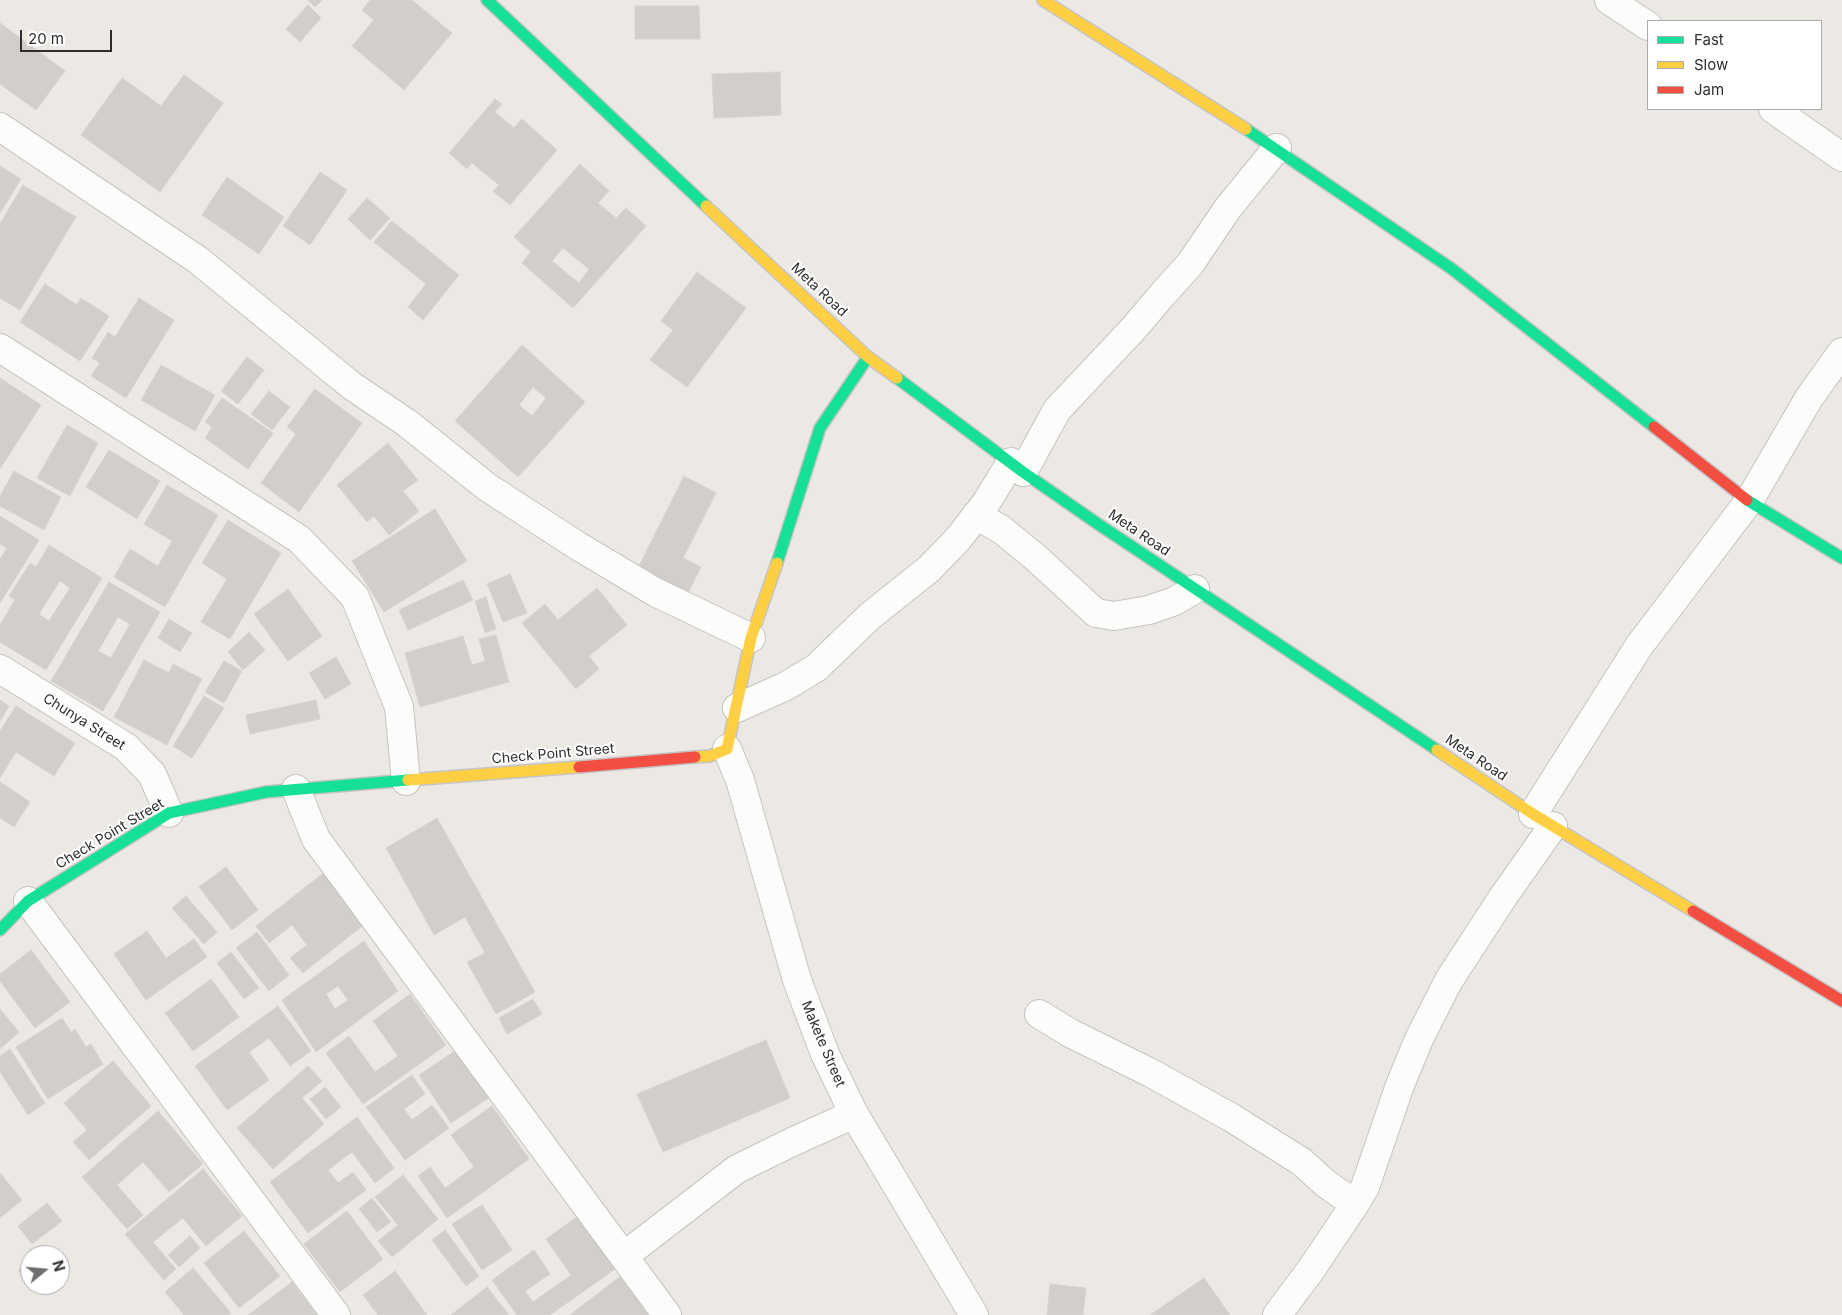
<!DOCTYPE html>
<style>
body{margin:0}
#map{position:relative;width:1842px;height:1315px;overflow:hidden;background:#ece8e4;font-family:Inter,sans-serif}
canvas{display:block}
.legend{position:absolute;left:1647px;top:20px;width:175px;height:90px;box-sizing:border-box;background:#fff;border:1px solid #ababab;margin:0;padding:6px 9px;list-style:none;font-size:15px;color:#2e2e2e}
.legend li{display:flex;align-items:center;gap:10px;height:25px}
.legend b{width:25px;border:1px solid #ababab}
.north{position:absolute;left:20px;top:1245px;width:50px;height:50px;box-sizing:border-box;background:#fff;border:1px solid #ababab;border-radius:50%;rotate:73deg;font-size:14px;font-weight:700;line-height:20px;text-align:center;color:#2e2e2e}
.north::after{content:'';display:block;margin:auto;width:18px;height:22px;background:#706f6e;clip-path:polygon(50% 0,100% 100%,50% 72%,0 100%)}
.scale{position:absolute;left:20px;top:30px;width:92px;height:22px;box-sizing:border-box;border:2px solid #2e2e2e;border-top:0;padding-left:6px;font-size:15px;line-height:18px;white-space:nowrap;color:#2e2e2e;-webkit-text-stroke:4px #fff;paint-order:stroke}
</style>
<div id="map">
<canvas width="1842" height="1315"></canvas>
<ul class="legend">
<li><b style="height:6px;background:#16e098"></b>Fast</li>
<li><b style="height:6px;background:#ffcf43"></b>Slow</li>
<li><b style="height:6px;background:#f24e42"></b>Jam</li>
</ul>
<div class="north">N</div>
<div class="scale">20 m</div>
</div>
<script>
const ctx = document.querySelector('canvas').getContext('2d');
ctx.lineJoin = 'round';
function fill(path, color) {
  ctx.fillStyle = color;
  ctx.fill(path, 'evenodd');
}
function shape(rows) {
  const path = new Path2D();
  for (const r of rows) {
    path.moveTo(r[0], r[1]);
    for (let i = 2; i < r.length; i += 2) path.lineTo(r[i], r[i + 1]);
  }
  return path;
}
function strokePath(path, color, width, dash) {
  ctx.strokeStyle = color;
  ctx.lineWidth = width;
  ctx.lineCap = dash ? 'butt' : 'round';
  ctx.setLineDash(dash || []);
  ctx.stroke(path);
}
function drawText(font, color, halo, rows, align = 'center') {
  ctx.font = font + ' Inter,sans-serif';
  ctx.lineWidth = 4;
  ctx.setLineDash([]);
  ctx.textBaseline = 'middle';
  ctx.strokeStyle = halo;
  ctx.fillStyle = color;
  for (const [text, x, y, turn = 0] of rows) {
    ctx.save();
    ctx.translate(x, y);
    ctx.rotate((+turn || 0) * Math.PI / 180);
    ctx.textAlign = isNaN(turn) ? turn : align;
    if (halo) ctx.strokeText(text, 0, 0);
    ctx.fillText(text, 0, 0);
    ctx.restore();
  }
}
const building = shape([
 [308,0,322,0,315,7,308,0],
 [370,0,412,0,452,33,404,90,352,46,374,20,362,10,370,0],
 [308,5,321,18,300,42,286,29,308,5],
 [635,6,699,6,700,39,635,39,635,6],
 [0,23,65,71,36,110,0,84,0,23],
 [780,72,781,115,714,118,712,74,780,72],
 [184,75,223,103,160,192,81,135,122,78,161,106,184,75],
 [495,99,502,104,495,112,514,128,522,119,557,150,510,205,493,191,499,185,472,163,467,169,449,153,495,99],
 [580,164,609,191,598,203,616,218,626,208,646,226,573,308,522,263,531,252,514,237,580,164],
 [563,248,589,269,579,283,552,261,563,248],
 [0,166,21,179,0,213,0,166],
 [320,172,347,190,310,245,283,226,320,172],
 [227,177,284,217,259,254,202,215,227,177],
 [23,185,76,217,20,310,0,298,0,224,23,185],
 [367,198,390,218,370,240,348,219,367,198],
 [392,221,459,275,423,320,408,307,426,284,374,242,392,221],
 [697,272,746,308,687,387,650,360,673,330,661,321,697,272],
 [45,284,77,305,81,298,109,316,80,361,20,322,45,284],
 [139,298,174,320,126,398,91,376,100,363,92,358,108,332,115,337,139,298],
 [522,345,585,402,518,477,455,421,522,345],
 [533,387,546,398,532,416,519,405,533,387],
 [247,357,264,370,238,404,221,391,247,357],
 [161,365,215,395,195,431,141,400,161,365],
 [0,378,41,405,0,469,0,378],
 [315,389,362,423,299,512,261,483,296,434,287,427,315,389],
 [269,391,290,407,272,430,251,414,269,391],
 [222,398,273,433,248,469,205,438,212,427,205,422,222,398],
 [67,425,98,443,70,496,37,478,67,425],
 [388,443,418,480,403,491,419,511,389,535,374,516,367,522,337,485,388,443],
 [109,450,160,481,137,519,86,487,109,450],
 [14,471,61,497,44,530,0,506,0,496,14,471],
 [684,476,716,493,683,558,701,567,682,605,632,580,684,476],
 [167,485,218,515,165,607,114,577,130,549,158,566,172,541,144,524,167,485],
 [435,509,467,561,384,612,352,561,435,509],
 [0,516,39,540,0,603,0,559,7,548,0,544,0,516],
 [228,520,281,553,230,639,201,622,227,579,202,563,228,520],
 [49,545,102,578,46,670,0,642,0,625,15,600,9,596,30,563,36,567,49,545],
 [60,581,70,588,49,621,39,614,60,581],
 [510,574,527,613,503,622,487,584,510,574],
 [463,580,473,600,408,630,399,610,463,580],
 [109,582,160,612,103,711,51,681,109,582],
 [118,617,130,624,111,658,98,651,118,617],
 [597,588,627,625,589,656,599,669,576,689,522,623,545,604,558,620,597,588],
 [288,589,322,636,288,661,254,614,288,589],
 [486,597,496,629,485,633,475,601,486,597],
 [169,619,192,633,180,652,158,638,169,619],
 [249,632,265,650,243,670,228,652,249,632],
 [496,635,509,682,420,707,405,653,463,636,472,665,485,661,479,639,496,635],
 [336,657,351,684,325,699,309,673,336,657],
 [144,660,169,673,173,664,202,679,167,745,114,717,144,660],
 [224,661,242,671,224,703,205,692,224,661],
 [204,696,224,708,192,758,173,746,204,696],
 [0,700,9,706,0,721,0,700],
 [316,700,320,719,250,734,246,715,316,700],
 [16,706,75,743,54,776,16,752,0,778,0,731,16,706],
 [0,782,30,802,14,827,0,818,0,782],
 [437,818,535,992,496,1014,467,962,485,953,465,917,434,935,386,848,437,818],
 [226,867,258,910,232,930,199,887,226,867],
 [326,871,366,923,303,973,290,958,307,945,292,925,269,943,256,926,326,871],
 [186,896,217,932,204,944,172,908,186,896],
 [147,931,166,958,194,939,207,957,146,1000,114,954,147,931],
 [257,932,289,975,269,991,236,948,257,932],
 [364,941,398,991,316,1052,282,1000,364,941],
 [338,986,348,1000,335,1009,326,994,338,986],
 [31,950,70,1002,35,1028,0,981,0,974,31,950],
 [231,952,259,988,244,999,217,963,231,952],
 [211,979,239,1017,193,1051,165,1013,211,979],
 [410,994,446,1045,363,1104,326,1053,349,1036,375,1072,398,1056,373,1021,410,994],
 [533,999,542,1014,507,1034,499,1018,533,999],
 [278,1006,311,1051,290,1066,269,1038,249,1052,269,1080,227,1110,195,1066,278,1006],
 [0,1009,19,1032,0,1049,0,1009],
 [62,1018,71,1032,75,1029,86,1047,91,1044,103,1064,48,1099,16,1047,62,1018],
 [766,1040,790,1098,663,1152,637,1094,766,1040],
 [461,1047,493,1095,451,1123,419,1075,461,1047],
 [10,1049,45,1103,28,1115,0,1072,0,1056,10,1049],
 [113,1061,151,1106,89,1160,73,1142,87,1130,64,1103,113,1061],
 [308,1066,322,1081,302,1098,324,1124,273,1169,237,1128,308,1066],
 [412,1075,425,1094,404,1109,412,1120,432,1105,449,1128,405,1160,366,1107,412,1075],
 [325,1087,341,1107,326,1119,310,1099,325,1087],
 [492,1106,529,1159,447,1218,418,1176,430,1167,445,1188,474,1167,451,1135,492,1106],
 [158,1111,203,1164,169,1192,143,1162,117,1185,143,1215,127,1229,82,1177,158,1111],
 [357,1117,394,1168,375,1183,352,1152,328,1170,338,1183,353,1172,366,1190,308,1233,270,1182,357,1117],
 [203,1169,242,1216,206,1246,183,1218,153,1242,176,1269,164,1280,125,1234,203,1169],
 [0,1173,22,1200,0,1218,0,1173],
 [403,1175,438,1219,392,1257,378,1241,398,1225,375,1197,403,1175],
 [372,1198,391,1222,377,1232,359,1209,372,1198],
 [47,1203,62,1221,32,1244,18,1226,47,1203],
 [482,1205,512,1250,482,1270,452,1224,482,1205],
 [347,1211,383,1259,340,1292,304,1244,347,1211],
 [581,1214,618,1267,550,1315,517,1315,492,1280,534,1250,550,1274,525,1291,533,1302,571,1275,546,1239,581,1214],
 [445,1230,479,1276,466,1286,432,1240,445,1230],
 [244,1231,280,1276,239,1308,204,1263,244,1231],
 [190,1236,200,1248,179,1267,168,1255,190,1236],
 [30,1261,30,1280,26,1282,18,1270,30,1261],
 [193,1268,231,1313,228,1315,184,1315,165,1292,193,1268],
 [395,1271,427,1315,378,1315,363,1295,395,1271],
 [622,1275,652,1315,570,1315,622,1275],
 [1204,1278,1230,1315,1150,1315,1204,1278],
 [292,1282,317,1315,248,1315,292,1282],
 [1050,1284,1086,1288,1083,1315,1047,1315,1050,1284],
 [487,1287,509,1315,451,1315,487,1287]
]);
const street = shape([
 [1609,0,1648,26],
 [1773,109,1842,157],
 [0,127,198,260,352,386,407,423,487,487,578,546,655,592,751,638],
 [0,348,299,539,355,597,399,707,406,781],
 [1023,472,1057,410,1134,328,1162,295,1190,264,1228,208,1277,148],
 [976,515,1002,530,1035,557,1096,613,1114,616,1149,610,1175,601,1195,589],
 [0,669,126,747,152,774,169,813],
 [737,708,786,686,816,668,870,616,929,569,958,539,986,503,1011,462],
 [727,749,740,780,797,980,825,1054,854,1114,974,1315],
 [296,789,316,839,667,1315],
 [1533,814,1639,646,1749,501,1809,398,1842,352],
 [28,901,336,1315],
 [1039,1014,1070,1033,1151,1073,1232,1118,1302,1162,1325,1183,1355,1204],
 [624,1256,737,1169,790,1143,854,1114],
 [1277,1315,1310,1271,1355,1204,1365,1187,1400,1085,1419,1039,1449,980,1503,897,1553,826]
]);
const fast = shape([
 [487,0,706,206],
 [1246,129,1452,269,1654,427],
 [897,378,1023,472,1098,524,1437,750],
 [1747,500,1842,558],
 [777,563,820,428,868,357],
 [0,930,28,901,169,813,266,792,408,780]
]);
const slow = shape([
 [1043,0,1246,129],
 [706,206,868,357,897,378],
 [1437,750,1533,814,1693,911],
 [695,757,710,756,727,749,751,638,777,563],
 [408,780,579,767]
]);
const jam = shape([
 [1654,427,1747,500],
 [579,767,695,757],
 [1693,911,1842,1001]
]);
const streetNames = [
 ["Meta Road",819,290,43],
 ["Meta Road",1139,533,34],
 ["Chunya Street",84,722,32],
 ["Check Point Street",553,754,-5],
 ["Meta Road",1476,758,34],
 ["Check Point Street",110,834,-31],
 ["Makete Street",823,1044,67]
];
fill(building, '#d1cecb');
strokePath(building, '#d7d4d0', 1);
strokePath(street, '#c5c4c5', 30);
strokePath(fast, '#c5c4c5', 14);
strokePath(slow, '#c5c4c5', 14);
strokePath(jam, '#c5c4c5', 14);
strokePath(street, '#fcfcfb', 28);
strokePath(fast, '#16e098', 11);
strokePath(slow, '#ffcf43', 11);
strokePath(jam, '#f24e42', 11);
drawText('14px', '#2e2e2e', '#fff', streetNames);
</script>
